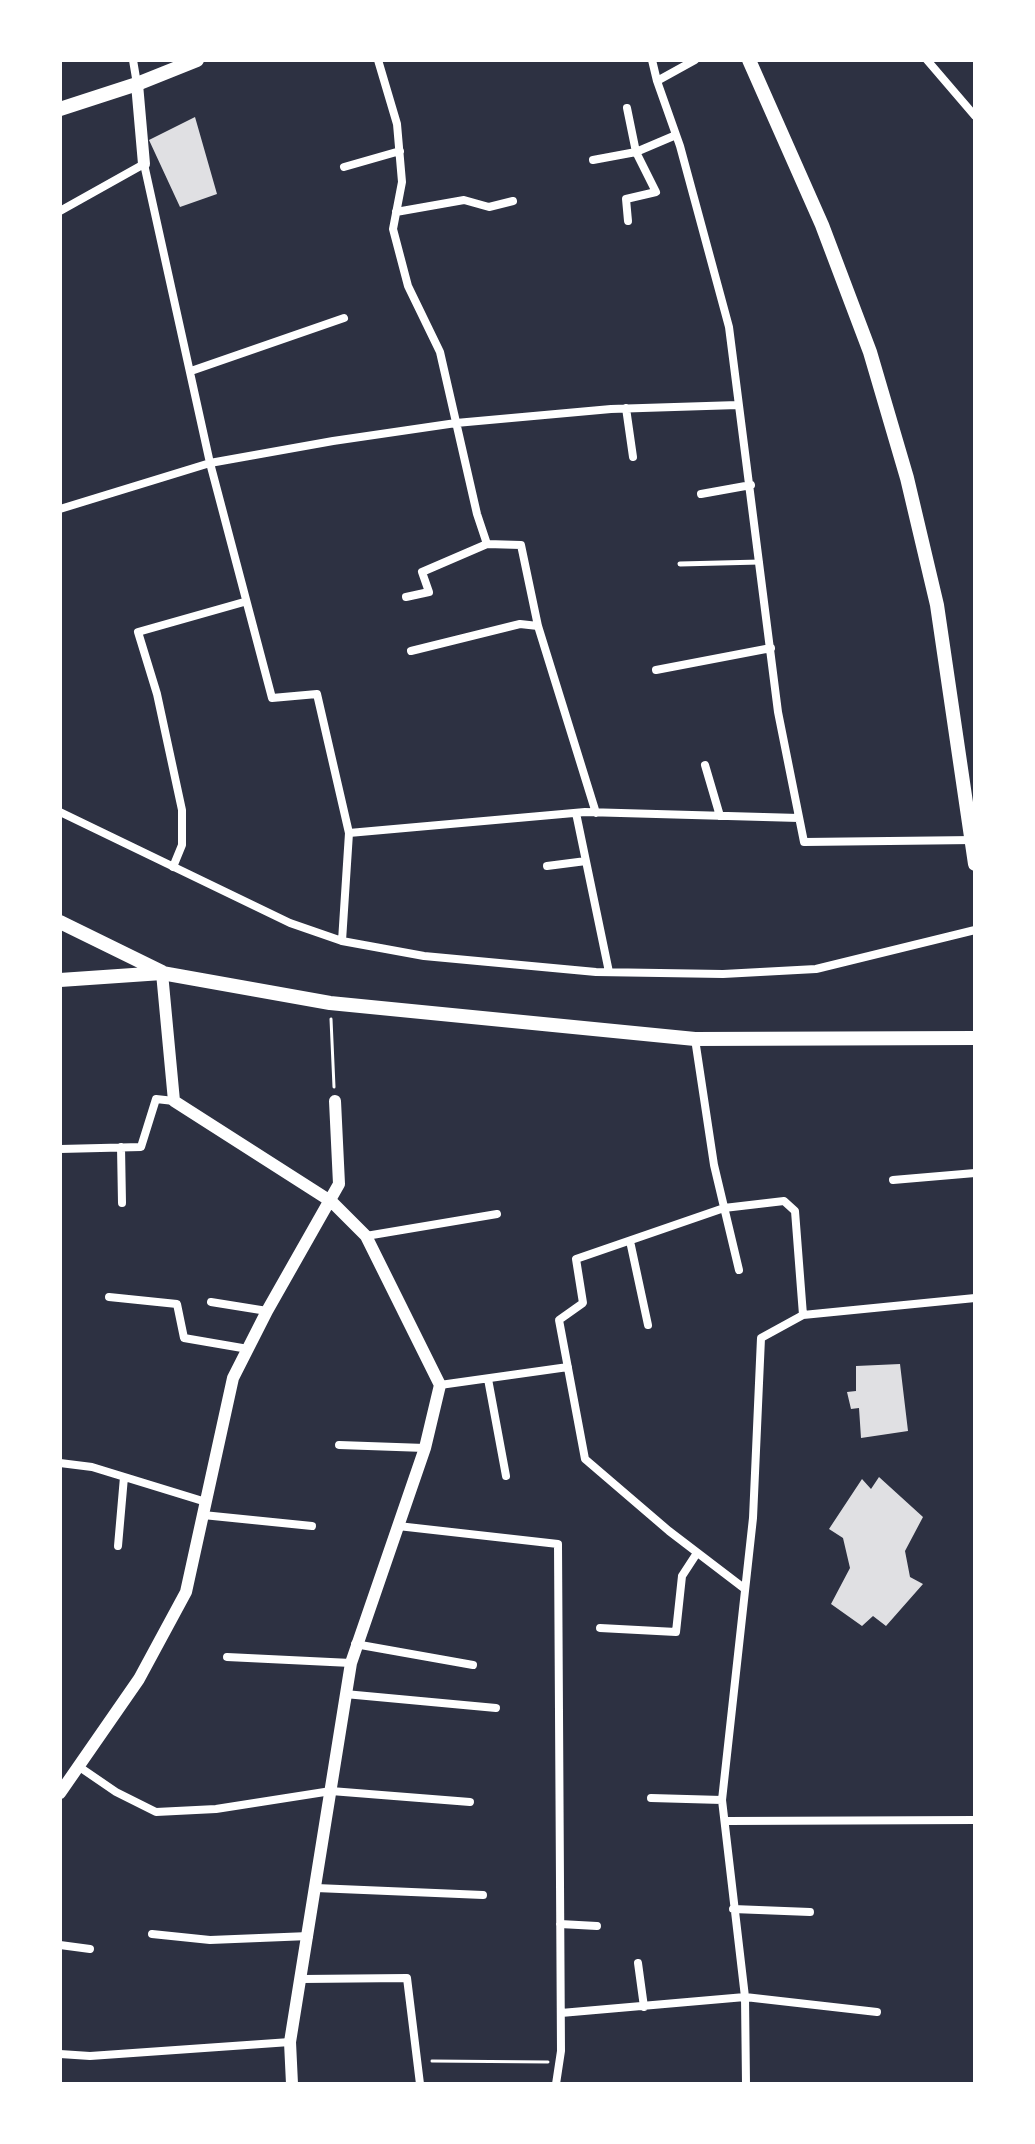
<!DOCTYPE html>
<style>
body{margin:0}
#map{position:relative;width:1035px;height:2144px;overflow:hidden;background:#2d3142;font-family:"Sofia Sans Condensed",sans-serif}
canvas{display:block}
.frame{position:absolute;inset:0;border:62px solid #fff;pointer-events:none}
</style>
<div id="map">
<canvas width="1035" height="2144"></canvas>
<div class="frame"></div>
</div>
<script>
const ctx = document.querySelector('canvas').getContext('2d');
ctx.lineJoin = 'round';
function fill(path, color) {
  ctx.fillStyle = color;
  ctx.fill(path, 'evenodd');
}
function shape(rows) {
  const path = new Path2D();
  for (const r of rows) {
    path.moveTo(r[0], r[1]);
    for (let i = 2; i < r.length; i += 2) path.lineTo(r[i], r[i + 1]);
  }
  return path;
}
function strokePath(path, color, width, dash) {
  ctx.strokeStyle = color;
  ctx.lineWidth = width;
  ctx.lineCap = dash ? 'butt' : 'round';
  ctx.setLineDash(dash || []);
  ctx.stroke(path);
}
const building = shape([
 [195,117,217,194,180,207,149,140],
 [900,1364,908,1431,861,1438,859,1408,851,1409,847,1392,856,1391,856,1366],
 [879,1477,923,1517,905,1551,910,1577,923,1584,886,1626,873,1616,862,1626,831,1604,850,1568,843,1538,829,1529,862,1479,871,1489]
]);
const path = shape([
 [331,1019,334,1087],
 [432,2061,548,2062]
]);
const service = shape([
 [680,564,760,562]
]);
const minor = shape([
 [133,60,137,84],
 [378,60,397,124,402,182,393,229,408,286,440,352,477,514,487,544],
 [652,60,657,81],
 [695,60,657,81,680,146,729,327,778,712,804,842,974,840],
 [927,60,975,116],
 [627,108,636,152,656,192,626,199,628,221],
 [593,160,636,152,676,135],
 [344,167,400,151],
 [60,211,144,164,210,463,272,698,317,694,349,833,342,941],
 [396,212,464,200,489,207,513,201],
 [191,371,344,318],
 [626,408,633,457],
 [701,494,751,485],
 [60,509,210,463,333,441,456,423,611,409,738,405],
 [406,597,429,592,422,572,487,544,521,545,538,626,596,813],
 [411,651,520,624,538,626],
 [656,670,771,648],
 [705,765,720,816],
 [60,812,290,923,342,941,424,956,596,972,723,974,816,969,975,930],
 [576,813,609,972],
 [349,833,585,812,799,818],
 [547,866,586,861],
 [173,867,182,845,182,810,157,694,138,632,244,602],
 [695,1039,714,1165,739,1270],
 [121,1147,122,1203],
 [60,1149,141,1147,156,1099,174,1101],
 [893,1180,975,1173],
 [366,1236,497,1214],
 [630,1241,648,1325],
 [109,1297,177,1304,184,1338,248,1349],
 [211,1302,267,1311],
 [488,1379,506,1476],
 [440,1385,568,1367],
 [339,1445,425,1448],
 [60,1463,92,1467,206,1502],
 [203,1515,312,1526],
 [398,1526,558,1544,561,2051,556,2084],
 [118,1546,124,1477],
 [745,1589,669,1531,585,1459,559,1320,583,1303,576,1259,724,1208,784,1201,795,1211,803,1315],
 [600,1628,676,1632,682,1576,697,1553],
 [355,1644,473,1665],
 [227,1657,351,1663],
 [345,1694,496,1708],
 [78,1766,116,1792,156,1812,216,1809,331,1791,470,1802],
 [651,1798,722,1800],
 [728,1821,975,1820],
 [316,1888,483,1895],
 [733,1909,810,1912],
 [560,1924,597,1926],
 [152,1934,210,1940,309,1936],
 [60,1945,90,1949],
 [638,1963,644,2007],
 [302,1979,407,1978,420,2084],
 [561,2013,745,1997,877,2012],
 [60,2054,90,2056,290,2042],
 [746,2084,745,1997,722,1800,753,1518,761,1338,803,1315,975,1298]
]);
const tertiary = shape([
 [137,84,144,164],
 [162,973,174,1101,332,1202,366,1236,440,1385,425,1448,351,1663,290,2042,292,2084],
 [60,1793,139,1679,186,1592,233,1378,267,1311,339,1184,335,1101]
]);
const secondary = shape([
 [749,60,822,225,870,352,907,478,937,605,975,864],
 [60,109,137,84,197,60],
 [60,922,162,972],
 [60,980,162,973,330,1003,695,1039,975,1038]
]);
fill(building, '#e0e0e3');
strokePath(path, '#fff', 3);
strokePath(service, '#fff', 5);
strokePath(minor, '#fff', 8);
strokePath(tertiary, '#fff', 12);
strokePath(secondary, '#fff', 14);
</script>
